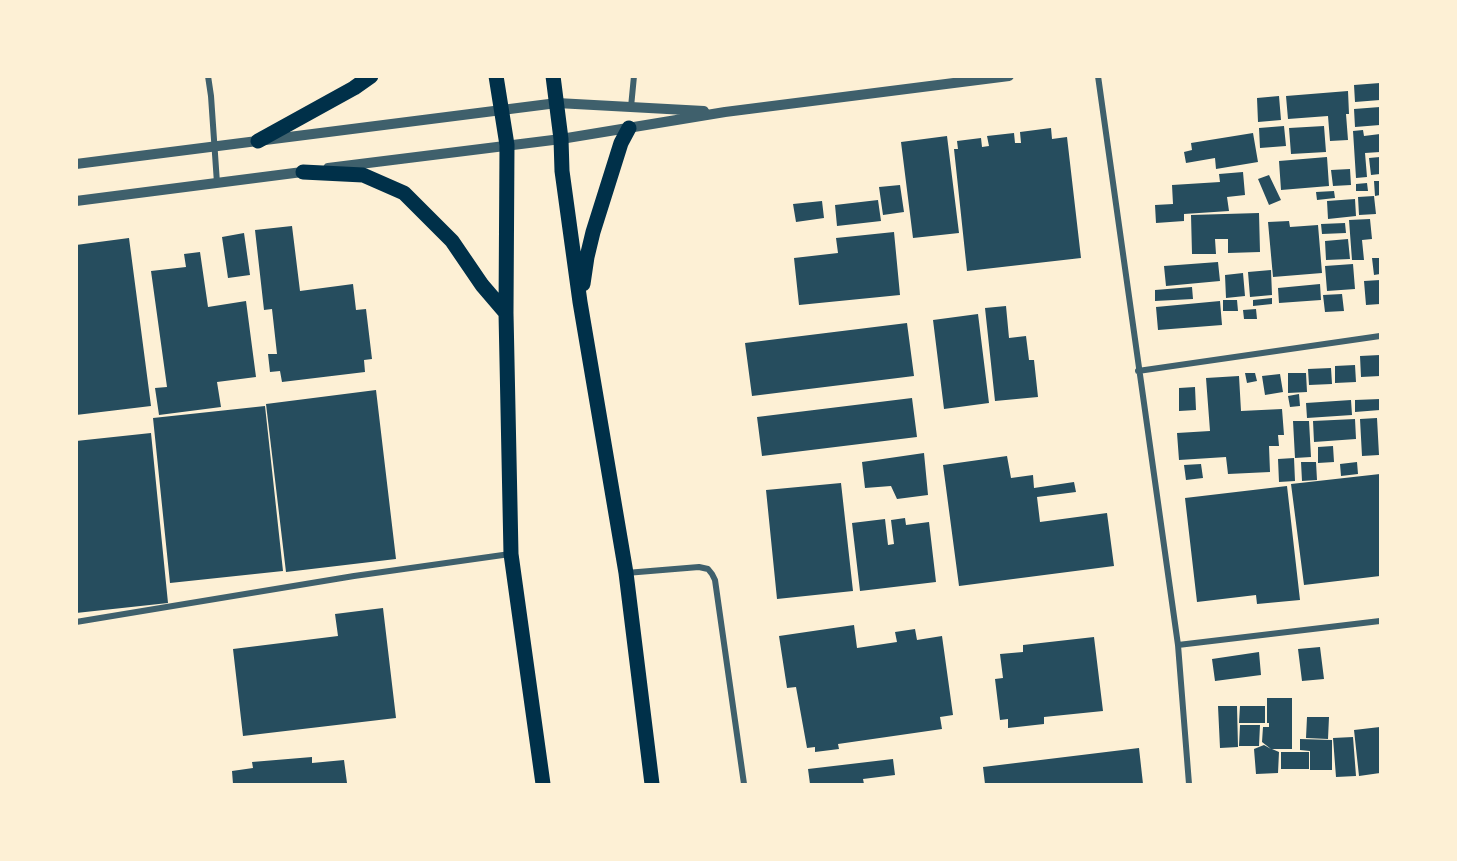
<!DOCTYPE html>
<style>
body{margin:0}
#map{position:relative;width:1457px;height:861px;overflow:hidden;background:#fdf0d5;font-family:"Archivo Narrow",sans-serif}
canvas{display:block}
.frame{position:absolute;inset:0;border:78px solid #fdf0d5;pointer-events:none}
</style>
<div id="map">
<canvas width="1457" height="861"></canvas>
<div class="frame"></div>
</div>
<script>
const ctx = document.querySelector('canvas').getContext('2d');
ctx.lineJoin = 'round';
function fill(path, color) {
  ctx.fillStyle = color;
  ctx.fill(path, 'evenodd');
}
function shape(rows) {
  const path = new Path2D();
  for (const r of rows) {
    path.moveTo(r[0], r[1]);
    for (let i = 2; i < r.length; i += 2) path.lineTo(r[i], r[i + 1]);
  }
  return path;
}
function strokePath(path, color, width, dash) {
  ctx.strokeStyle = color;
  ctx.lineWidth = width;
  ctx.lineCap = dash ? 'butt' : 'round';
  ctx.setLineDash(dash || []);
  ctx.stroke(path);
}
const building = shape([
 [1380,83,1380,100,1355,102,1354,85],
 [1348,91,1349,114,1346,114,1348,140,1330,141,1328,116,1288,119,1286,96],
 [1279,96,1281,120,1258,122,1257,98],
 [1380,107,1380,125,1355,127,1354,109],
 [1284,126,1286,146,1260,148,1259,128],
 [1324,126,1326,152,1291,154,1289,128],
 [1051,128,1052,139,1067,137,1081,258,967,271,954,149,958,149,957,141,981,138,982,147,989,146,987,136,1014,133,1015,143,1021,143,1020,132],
 [1363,130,1364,136,1380,134,1380,152,1365,153,1367,177,1356,178,1353,131],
 [1253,133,1258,162,1216,169,1215,158,1186,163,1184,152,1192,150,1191,143],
 [947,136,959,233,913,238,901,142],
 [1327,157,1329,186,1281,190,1279,161],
 [1380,157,1380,174,1371,175,1369,158],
 [1350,169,1351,185,1333,186,1331,170],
 [1243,172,1245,195,1227,197,1229,211,1184,214,1184,221,1156,223,1155,205,1173,204,1172,185,1220,182,1219,174],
 [1269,175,1281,200,1269,205,1258,179],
 [1374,181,1380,181,1380,195,1375,196],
 [1367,183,1368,191,1356,191,1356,184],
 [900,185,904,212,883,215,879,187],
 [1334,191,1335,198,1317,200,1316,192],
 [1374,196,1376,214,1359,215,1358,197],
 [1355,199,1356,216,1328,219,1327,201],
 [878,200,881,221,837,226,835,205],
 [822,201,824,218,796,222,793,204],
 [1259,213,1260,252,1228,253,1228,239,1215,239,1216,254,1192,254,1191,215],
 [1370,219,1372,239,1362,240,1364,260,1352,260,1349,220],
 [1289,221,1290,227,1318,225,1322,273,1273,277,1268,222],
 [1345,223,1346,233,1322,234,1321,224],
 [292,226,300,291,353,284,356,310,366,309,372,359,364,360,365,372,282,382,280,371,270,372,268,354,277,354,272,309,264,310,255,230],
 [894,232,900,295,799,305,794,258,838,253,836,238],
 [244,233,250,275,228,278,222,237],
 [129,238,151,406,76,415,76,245],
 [1348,239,1350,259,1326,260,1325,241],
 [200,252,208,307,246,301,256,377,217,382,221,407,159,415,155,388,167,387,151,271,186,267,184,254],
 [1372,258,1380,258,1380,274,1374,275],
 [1218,262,1220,281,1166,286,1164,266],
 [1353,264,1355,289,1327,291,1325,266],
 [1271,270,1272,295,1250,297,1248,272],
 [1243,273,1245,296,1226,298,1225,275],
 [1380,280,1380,304,1366,305,1364,281],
 [1320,284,1321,300,1279,303,1278,288],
 [1192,287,1193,299,1155,301,1155,290],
 [1342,294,1344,311,1325,312,1323,295],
 [1272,298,1272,304,1253,306,1253,300],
 [1223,300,1237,300,1238,311,1223,311],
 [1220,301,1222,325,1158,330,1156,307],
 [1006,306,1009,338,1026,336,1029,360,1034,360,1038,397,995,401,985,308],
 [1256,309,1257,319,1244,319,1243,310],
 [978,314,989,403,944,409,933,320],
 [907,323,914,376,752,396,745,343],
 [1380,355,1380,376,1361,377,1360,356],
 [1355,365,1356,382,1335,383,1335,366],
 [1331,368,1332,384,1309,385,1308,369],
 [1245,373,1255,373,1257,381,1247,383],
 [1288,373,1306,373,1307,392,1288,393],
 [1280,374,1283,392,1265,395,1262,376],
 [1239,376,1241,411,1282,409,1284,435,1278,435,1279,446,1269,446,1270,472,1228,474,1226,457,1179,460,1177,433,1210,431,1206,378],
 [1195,387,1196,410,1179,411,1179,388],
 [376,390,396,559,286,572,266,404],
 [1299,394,1300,406,1290,407,1288,396],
 [912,398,917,437,762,456,757,417],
 [1380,399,1380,410,1355,412,1355,400],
 [1351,400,1352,415,1307,418,1306,403],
 [265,406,283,571,170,583,153,418],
 [1377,418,1379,455,1362,456,1360,419],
 [1355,419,1356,439,1314,442,1313,421],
 [1293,421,1309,421,1311,457,1295,458],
 [151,433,168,603,76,613,76,441],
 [1333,446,1334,462,1318,463,1318,447],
 [924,453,928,495,897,499,891,486,865,488,862,462],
 [1007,456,1011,478,1033,475,1034,488,1074,482,1076,492,1037,497,1040,522,1107,513,1114,566,959,586,943,465],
 [1294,458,1295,481,1279,482,1278,459],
 [1301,462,1316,462,1317,480,1302,481],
 [1357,462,1358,474,1341,476,1340,464],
 [1201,464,1203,478,1186,480,1184,465],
 [1380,474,1380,576,1304,585,1291,484],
 [841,483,853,591,777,599,766,490],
 [1287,486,1300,600,1257,604,1256,595,1197,602,1185,498],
 [905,518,906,525,929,522,936,582,860,591,852,523,885,519,888,545,894,544,891,520],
 [383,608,396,718,243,736,233,649,338,636,335,614],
 [854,625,857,648,897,642,895,632,915,629,917,640,942,636,953,715,940,717,942,729,838,744,839,749,815,752,815,747,807,748,796,687,787,688,779,636],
 [1094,637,1103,711,1044,717,1044,724,1008,728,1008,719,1000,720,995,679,1003,678,1000,654,1023,652,1023,645],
 [1320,647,1324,679,1302,681,1298,649],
 [1259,652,1261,675,1215,681,1212,659],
 [1267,698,1292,698,1292,749,1272,749,1279,752,1278,773,1256,774,1254,749,1264,745,1271,749,1262,742,1263,727,1269,727,1269,723,1267,723],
 [1218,706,1237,706,1238,747,1220,748],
 [1240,706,1265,706,1265,723,1239,723],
 [1307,717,1329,717,1328,739,1306,738],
 [1240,725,1260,725,1259,746,1239,746],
 [1380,727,1380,773,1359,776,1354,730],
 [1353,737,1356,776,1336,777,1333,738],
 [1300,739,1332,740,1332,770,1310,770,1310,751,1300,750],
 [1139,748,1143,784,985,784,983,767],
 [1281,752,1309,752,1309,769,1281,769],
 [312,757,312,763,344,760,347,783,233,784,232,771,253,768,252,762],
 [893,759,895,775,863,779,864,784,810,784,808,769]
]);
const minor = shape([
 [208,76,211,96,217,183],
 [1098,76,1178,645,1189,784],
 [631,107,634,76],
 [1138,371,1380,336],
 [626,573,699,567,708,569,712,574,715,580,744,784],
 [76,622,354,576,510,554],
 [1178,645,1380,621]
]);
const tertiary = shape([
 [76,164,557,103,704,111],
 [328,168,561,139,725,112,1009,76],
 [76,201,310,171]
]);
const primary = shape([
 [496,76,507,145,506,313,511,554,543,784],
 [553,76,561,139,562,171,580,302,626,573,652,784],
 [258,141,354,88,371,76],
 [303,172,363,175,404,193,452,241,482,285,506,313],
 [583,284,587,257,593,232,621,143,629,128]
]);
fill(building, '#264d5e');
strokePath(minor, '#3f606c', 6);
strokePath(tertiary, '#3f606c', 10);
strokePath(primary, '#003049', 15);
</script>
